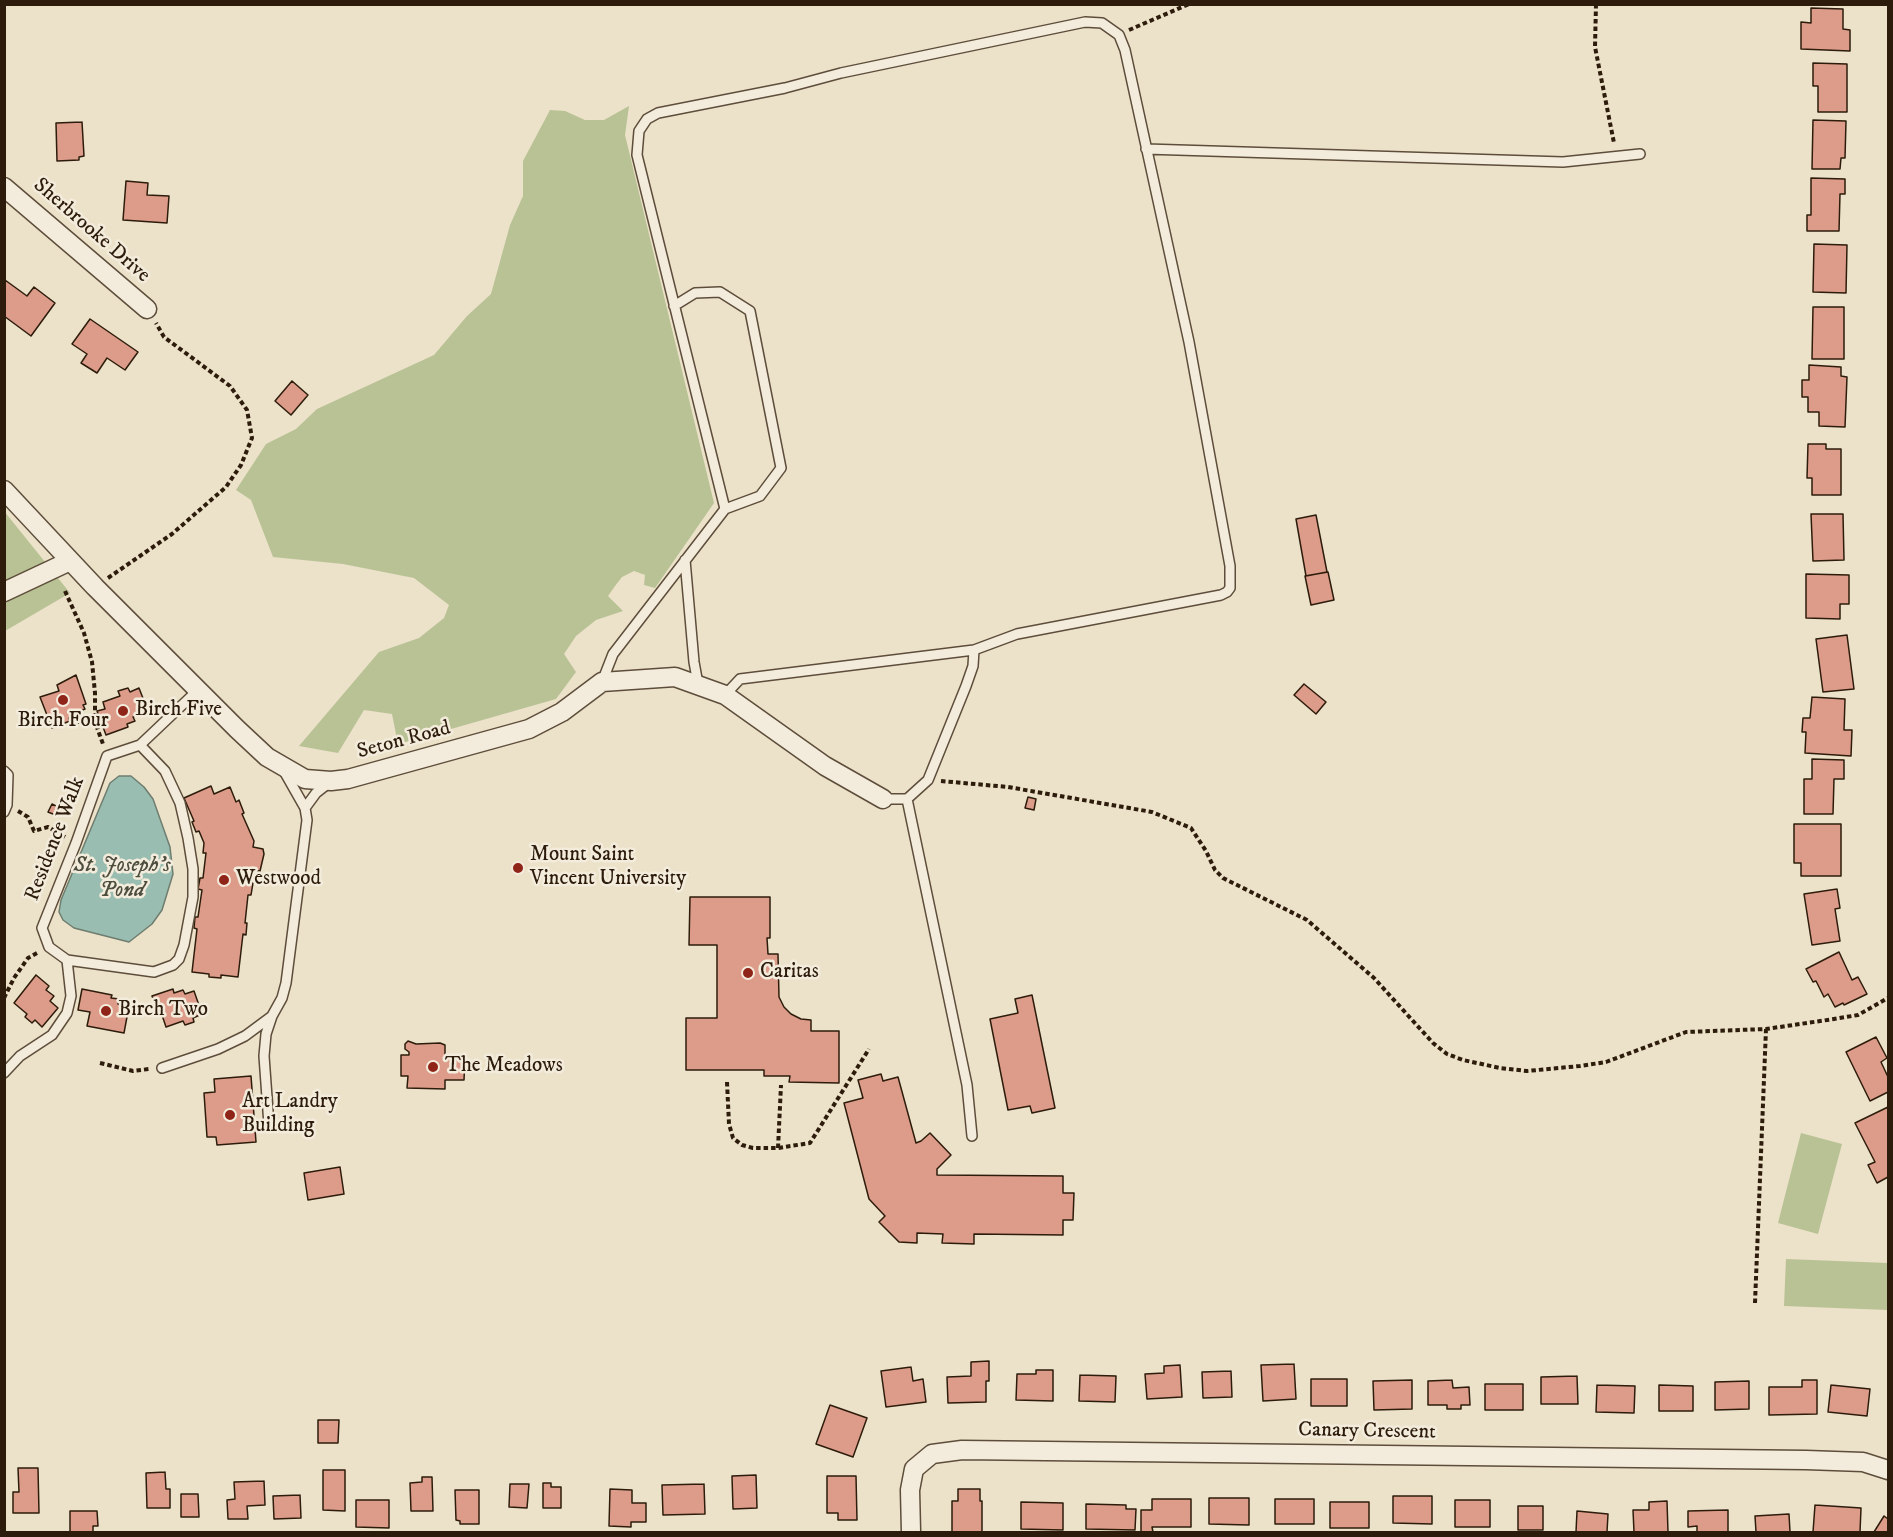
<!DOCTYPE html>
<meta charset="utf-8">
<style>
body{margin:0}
#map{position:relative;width:1893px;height:1537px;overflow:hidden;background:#ece1c9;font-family:"IM FELL DW Pica",serif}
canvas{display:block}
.frame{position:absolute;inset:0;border:6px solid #2d1c0b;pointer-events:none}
</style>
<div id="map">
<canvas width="1893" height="1537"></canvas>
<div class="frame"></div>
</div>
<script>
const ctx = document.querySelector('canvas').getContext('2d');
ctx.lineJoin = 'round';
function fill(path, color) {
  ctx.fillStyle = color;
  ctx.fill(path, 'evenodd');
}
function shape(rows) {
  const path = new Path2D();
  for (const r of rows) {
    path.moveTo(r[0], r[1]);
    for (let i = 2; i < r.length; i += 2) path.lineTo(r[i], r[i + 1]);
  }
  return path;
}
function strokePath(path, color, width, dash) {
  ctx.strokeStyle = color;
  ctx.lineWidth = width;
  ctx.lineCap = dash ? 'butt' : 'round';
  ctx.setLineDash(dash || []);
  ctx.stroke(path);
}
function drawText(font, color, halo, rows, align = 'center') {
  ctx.font = font + ' "IM FELL DW Pica",serif';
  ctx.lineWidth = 5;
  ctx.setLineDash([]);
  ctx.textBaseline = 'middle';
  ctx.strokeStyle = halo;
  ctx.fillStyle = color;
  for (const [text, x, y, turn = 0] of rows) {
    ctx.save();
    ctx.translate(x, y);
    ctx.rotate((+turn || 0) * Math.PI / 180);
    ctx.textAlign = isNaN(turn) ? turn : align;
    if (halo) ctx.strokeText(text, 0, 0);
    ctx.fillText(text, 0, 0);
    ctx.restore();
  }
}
const green = shape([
 [629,106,625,135,714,503,655,588,644,585,645,575,634,571,622,577,615,586,608,596,623,611,596,620,576,636,564,654,576,672,556,699,395,745,396,734,392,714,364,710,338,753,299,746,379,652,419,638,444,618,449,605,414,578,343,564,273,557,251,500,236,490,266,444,296,429,317,409,434,355,467,316,491,294,510,225,523,196,523,161,550,110,565,111,585,120,604,120],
 [4,511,70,593,5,631,4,631],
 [1801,1133,1842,1144,1818,1234,1778,1223],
 [1786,1259,1888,1263,1888,1310,1784,1306]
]);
const water = shape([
 [119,776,131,776,144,787,153,799,170,847,173,874,162,910,152,924,129,942,74,928,63,920,59,912,61,900,110,783,119,776]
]);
const building = shape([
 [1811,8,1843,9,1843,29,1850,30,1850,51,1801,49,1801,22,1811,23,1811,8],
 [1813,63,1847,64,1847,112,1818,112,1818,86,1813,86,1813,63],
 [1813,120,1846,121,1845,158,1841,158,1840,169,1812,169,1813,120],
 [82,122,84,156,79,157,79,160,57,161,56,123,82,122],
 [1811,178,1845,179,1845,194,1840,194,1839,231,1807,231,1807,215,1811,215,1811,178],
 [126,181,148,183,147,195,169,196,167,223,123,220,126,181],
 [1814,244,1847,245,1846,293,1813,292,1814,244],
 [5,280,27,296,34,287,55,303,31,336,4,316,5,280],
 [1813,307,1844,307,1844,359,1812,359,1813,307],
 [90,319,138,352,125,370,107,358,97,373,81,363,87,354,72,344,90,319],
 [1809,365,1841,367,1841,376,1847,377,1845,427,1819,426,1819,412,1808,412,1808,397,1802,397,1802,380,1809,380,1809,365],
 [292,381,308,395,291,415,275,401,292,381],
 [1808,444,1826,444,1826,449,1841,449,1841,495,1812,495,1812,478,1807,478,1808,444],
 [1811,514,1843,514,1844,560,1813,561,1811,514],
 [1316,515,1327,572,1306,576,1296,519,1316,515],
 [1328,572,1334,600,1311,605,1305,576,1328,572],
 [1806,574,1849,575,1849,604,1840,604,1840,619,1806,618,1806,574],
 [1847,635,1854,689,1823,692,1816,639,1847,635],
 [76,675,86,704,83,705,85,709,75,713,76,715,69,718,70,721,52,728,40,697,59,691,57,685,76,675],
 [1304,684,1326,702,1316,714,1294,695,1304,684],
 [128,688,130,692,139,688,148,711,133,717,135,721,127,724,128,727,106,735,97,711,105,709,103,702,120,696,118,691,128,688],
 [1812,697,1845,699,1844,730,1852,730,1851,756,1805,753,1806,732,1802,732,1803,718,1810,718,1812,697],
 [1812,759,1844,760,1844,779,1834,779,1833,814,1804,814,1804,779,1812,779,1812,759],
 [211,786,214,794,230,787,236,802,239,800,244,813,242,814,254,841,253,847,263,849,264,854,260,871,251,870,249,883,253,883,251,895,248,895,245,923,247,923,246,935,243,934,238,977,221,975,221,978,209,977,209,974,192,972,197,929,194,928,195,917,198,917,202,890,198,889,200,878,203,878,206,853,203,853,204,843,199,831,196,832,192,822,194,821,184,798,211,786],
 [1028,797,1036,799,1034,810,1025,808,1028,797],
 [52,804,62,809,58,816,48,812,52,804],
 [1794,824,1841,824,1841,876,1801,876,1801,863,1794,863,1794,824],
 [1837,889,1840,908,1835,909,1840,941,1812,945,1804,894,1837,889],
 [690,897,770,897,770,938,767,938,768,954,778,954,779,997,784,1007,791,1014,801,1019,811,1020,811,1031,839,1031,839,1083,789,1082,790,1076,764,1076,764,1070,686,1070,686,1018,717,1018,717,945,689,945,690,897],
 [1839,952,1852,980,1858,977,1867,994,1844,1005,1843,1003,1835,1007,1828,994,1824,997,1816,981,1813,982,1806,969,1839,952],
 [36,975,49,986,46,990,54,996,50,1001,58,1008,42,1027,35,1020,32,1023,25,1017,27,1014,14,1003,36,975],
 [82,989,112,995,111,998,119,999,118,1004,129,1006,124,1033,87,1026,90,1012,78,1010,82,989],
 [173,989,174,993,183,990,185,994,194,991,202,1014,193,1018,194,1022,185,1025,183,1021,166,1027,162,1015,159,1015,152,996,173,989],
 [1032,995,1055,1108,1032,1113,1030,1106,1008,1110,990,1019,1018,1013,1015,999,1032,995],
 [1876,1037,1887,1058,1881,1062,1888,1077,1888,1092,1870,1101,1846,1052,1876,1037],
 [408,1041,416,1044,440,1043,445,1045,445,1058,465,1058,464,1080,445,1080,445,1089,407,1088,408,1076,401,1076,401,1055,409,1055,409,1052,405,1049,405,1044,408,1041],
 [881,1074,883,1081,898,1077,916,1143,921,1141,930,1133,951,1155,937,1169,937,1175,1063,1176,1063,1193,1074,1193,1073,1220,1063,1220,1063,1235,974,1234,974,1244,942,1243,943,1234,917,1233,917,1243,899,1242,879,1222,885,1216,869,1199,844,1103,863,1098,858,1080,881,1074],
 [251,1076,256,1142,217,1145,216,1137,207,1137,204,1093,215,1092,214,1079,251,1076],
 [1888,1107,1888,1177,1877,1183,1868,1165,1875,1162,1855,1123,1888,1107],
 [340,1167,344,1194,308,1200,304,1173,340,1167],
 [989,1361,989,1381,986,1381,986,1402,948,1403,947,1377,971,1376,971,1362,989,1361],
 [1294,1364,1296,1399,1263,1401,1261,1365,1294,1364],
 [1180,1365,1182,1397,1147,1399,1145,1374,1164,1373,1164,1366,1180,1365],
 [911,1367,913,1381,923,1379,926,1402,886,1407,881,1371,911,1367],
 [1036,1370,1053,1370,1053,1401,1016,1400,1017,1374,1036,1374,1036,1370],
 [1231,1371,1232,1397,1203,1398,1202,1372,1231,1371],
 [1080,1375,1116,1376,1115,1402,1079,1401,1080,1375],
 [1577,1376,1578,1404,1541,1404,1541,1377,1577,1376],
 [1311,1379,1347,1379,1347,1406,1311,1406,1311,1379],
 [1412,1380,1412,1409,1374,1410,1373,1381,1412,1380],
 [1452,1380,1453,1388,1469,1387,1470,1405,1461,1405,1461,1409,1447,1409,1447,1405,1428,1405,1428,1381,1452,1380],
 [1802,1380,1817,1380,1817,1414,1769,1415,1769,1387,1802,1387,1802,1380],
 [1749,1381,1749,1409,1715,1410,1715,1382,1749,1381],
 [1485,1384,1523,1384,1523,1410,1485,1410,1485,1384],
 [1597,1385,1635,1386,1634,1413,1596,1412,1597,1385],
 [1659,1385,1693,1386,1693,1411,1659,1411,1659,1385],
 [1831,1385,1870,1389,1867,1416,1828,1412,1831,1385],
 [830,1405,867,1418,853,1457,816,1444,830,1405],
 [318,1420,339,1420,338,1443,318,1443,318,1420],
 [18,1468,38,1468,39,1513,13,1513,13,1492,19,1492,18,1468],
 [323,1470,345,1470,345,1511,323,1510,323,1470],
 [165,1472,166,1489,170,1489,170,1508,147,1508,146,1473,165,1472],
 [756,1475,757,1508,733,1509,732,1476,756,1475],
 [827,1476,856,1476,857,1520,838,1520,838,1513,827,1513,827,1476],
 [422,1477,432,1477,433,1511,411,1511,410,1483,422,1482,422,1477],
 [264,1481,265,1505,247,1506,248,1519,228,1519,227,1500,235,1499,234,1482,264,1481],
 [543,1483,551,1483,551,1487,561,1487,561,1508,543,1508,543,1483],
 [510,1484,529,1484,527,1508,509,1507,510,1484],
 [704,1484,705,1514,663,1515,662,1485,704,1484],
 [610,1489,632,1490,632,1503,646,1503,646,1522,631,1522,631,1527,609,1526,610,1489],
 [958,1489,980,1489,980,1501,982,1501,982,1532,952,1532,952,1501,958,1501,958,1489],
 [455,1490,479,1490,479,1524,460,1524,460,1521,456,1520,455,1490],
 [181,1494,198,1494,199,1517,181,1517,181,1494],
 [300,1495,301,1518,274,1519,273,1496,300,1495],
 [1393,1496,1432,1496,1432,1524,1393,1523,1393,1496],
 [1209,1498,1249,1498,1249,1525,1209,1524,1209,1498],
 [1152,1499,1191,1499,1191,1527,1152,1527,1153,1532,1141,1532,1141,1510,1152,1510,1152,1499],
 [1275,1499,1314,1499,1314,1524,1275,1524,1275,1499],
 [356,1500,389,1500,389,1528,356,1527,356,1500],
 [1455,1500,1490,1500,1490,1527,1455,1527,1455,1500],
 [1667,1501,1668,1532,1634,1532,1633,1510,1649,1510,1649,1502,1667,1501],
 [1021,1502,1063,1503,1063,1530,1021,1529,1021,1502],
 [1330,1502,1369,1502,1369,1528,1330,1528,1330,1502],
 [1086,1504,1126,1505,1126,1509,1136,1509,1135,1530,1086,1529,1086,1504],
 [1815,1505,1861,1508,1860,1532,1813,1532,1815,1505],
 [1518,1506,1543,1506,1543,1530,1518,1530,1518,1506],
 [1728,1510,1728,1532,1697,1532,1697,1526,1688,1527,1688,1511,1728,1510],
 [70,1511,97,1511,98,1526,93,1526,93,1532,70,1532,70,1511],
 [1577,1511,1608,1514,1607,1532,1576,1532,1577,1511],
 [1789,1514,1790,1532,1756,1532,1755,1516,1789,1514],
 [1884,1516,1888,1519,1888,1532,1874,1532,1884,1516]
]);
const path = shape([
 [1596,4,1595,47,1614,143],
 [1129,30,1189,4],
 [108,578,172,534,226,487,241,465,252,438,247,410,230,386,164,337,156,323],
 [65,591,84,633,92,662,95,693,95,722],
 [76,722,95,722,103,744],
 [941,781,1008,787,1152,812,1191,828,1206,851,1215,870,1223,878,1307,920,1374,978,1433,1043,1447,1054,1463,1060,1500,1068,1527,1071,1580,1066,1606,1062,1686,1032,1766,1029,1834,1019,1858,1015,1888,998],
 [18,811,28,817,34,831,48,827,65,837],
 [4,998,14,978,28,958,39,952],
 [100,1063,133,1071,149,1069],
 [727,1082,729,1124,733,1138,742,1145,753,1148,778,1148,810,1143,869,1049],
 [778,1148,781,1085],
 [1755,1303,1766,1029]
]);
const service = shape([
 [1146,149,1563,162,1640,154],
 [725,509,637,155,639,131,647,119,658,113,785,88,841,73,1085,22,1102,23,1119,35,1125,50,1189,342,1230,566,1230,588,1227,592,1221,595,1017,634,974,650,740,679,725,695],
 [685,560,694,662,698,684],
 [602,682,613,654,725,509,760,496,781,468,750,311,720,292,695,293,674,306],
 [140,745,165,771,180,803,188,838,193,869,193,897,184,945,179,959,173,965,154,972,67,960,49,947,42,928,76,843,107,756,140,745,198,690],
 [4,771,8,775,7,805,4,812],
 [883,799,907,799,928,780,966,686,973,666,974,650],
 [907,799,967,1085,972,1136],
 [305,808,316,793,330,782],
 [162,1068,218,1049,245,1036,272,1016],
 [4,1073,20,1056,52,1035,67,1013,71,996,67,960],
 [269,1125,264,1056,266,1034,272,1016,282,998,286,983,307,820,305,808,284,771]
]);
const minor = shape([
 [4,187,147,309],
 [4,490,95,587,237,729,267,757,305,779,331,781,348,779,529,729,562,712,602,682,675,677,725,695,825,766,883,799],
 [4,592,70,561],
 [911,1532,910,1490,914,1469,932,1454,962,1450,1806,1460,1863,1462,1888,1470]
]);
const markers = [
 [63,700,6,"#8f2418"],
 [123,711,6,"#8f2418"],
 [518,868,6,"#8f2418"],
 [224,880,6,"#8f2418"],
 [748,973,6,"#8f2418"],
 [106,1011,6,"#8f2418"],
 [433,1067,6,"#8f2418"],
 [230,1115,6,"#8f2418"]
];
const streetNames = [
 ["Sherbrooke Drive",91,231,41],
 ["Seton Road",404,741,-15],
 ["Residence Walk",56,839,-69],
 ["Canary Crescent",1367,1432,1]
];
const poiNames = [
 ["Birch Five",135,711],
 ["Birch Four",63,722,"center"],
 ["Mount Saint",530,856],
 ["Vincent University",530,880],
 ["Westwood",236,880],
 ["Caritas",760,973],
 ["Birch Two",118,1011],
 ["The Meadows",445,1067],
 ["Art Landry",242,1103],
 ["Building",242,1127]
];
const waterNames = [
 ["St. Joseph’s",122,866],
 ["Pond",122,891]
];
fill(green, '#b9c295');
fill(water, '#99beb1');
strokePath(water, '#6e7d6f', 1.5);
fill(building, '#dd9c8a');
strokePath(building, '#2d1c0b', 1.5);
strokePath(service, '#5d4d3a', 12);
strokePath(minor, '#5d4d3a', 21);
strokePath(path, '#2d1c0b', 4, [4.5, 3]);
strokePath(service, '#f3ecdc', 9);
strokePath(minor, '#f3ecdc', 18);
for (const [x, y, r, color] of markers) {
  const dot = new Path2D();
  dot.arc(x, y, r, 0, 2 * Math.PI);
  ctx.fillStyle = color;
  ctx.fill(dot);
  strokePath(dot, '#f3ecdc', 2);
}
drawText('21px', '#2d1c0b', '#f3ecdc', streetNames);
drawText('21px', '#2d1c0b', '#f3ecdc', poiNames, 'left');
drawText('italic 22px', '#4d4d3d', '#f3ecdc', waterNames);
</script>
